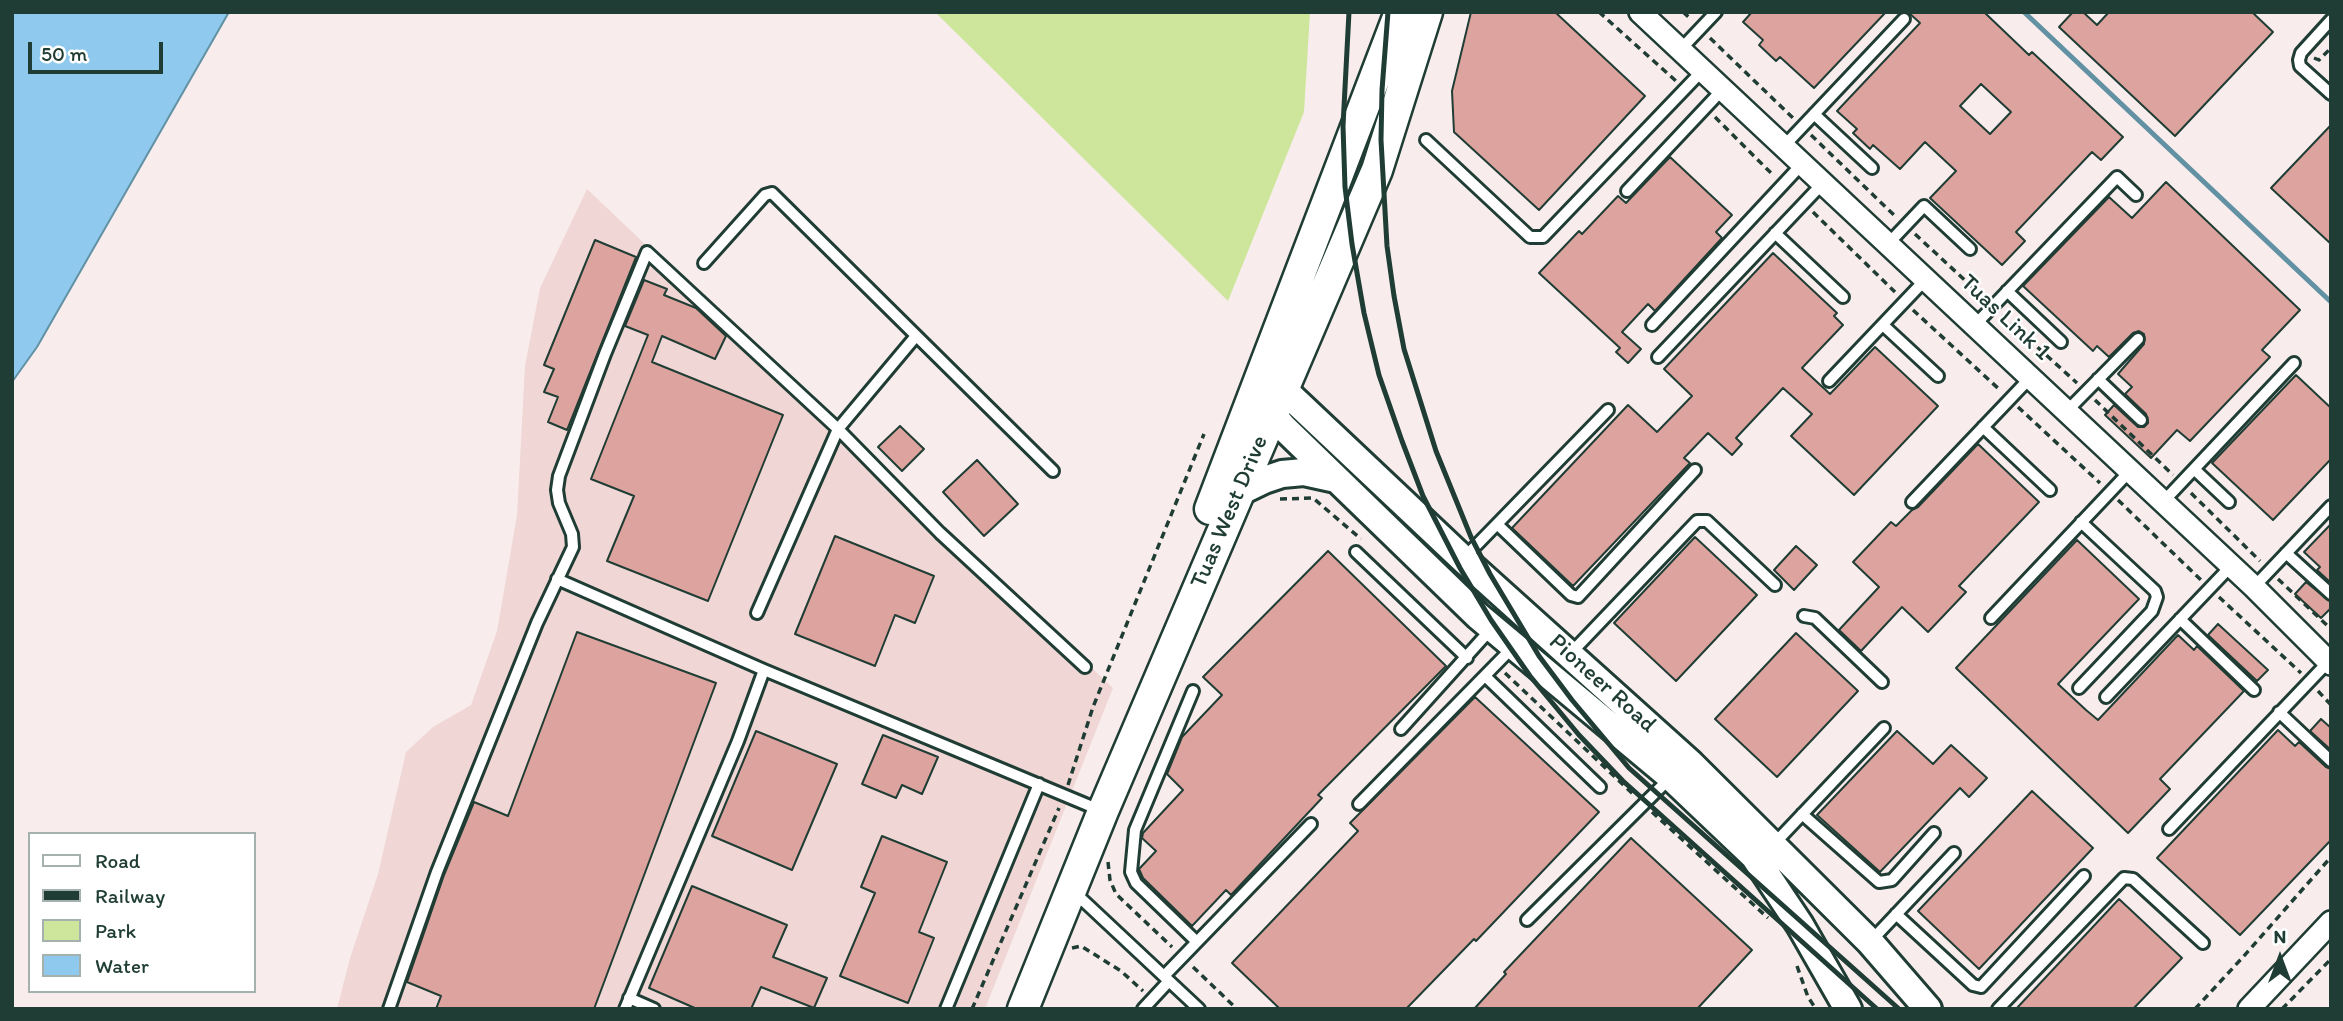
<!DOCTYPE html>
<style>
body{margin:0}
#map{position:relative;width:2343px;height:1021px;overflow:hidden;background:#f8edec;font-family:Itim,sans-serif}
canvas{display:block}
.frame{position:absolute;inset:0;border:14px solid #1f3d34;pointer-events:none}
.legend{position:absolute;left:28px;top:832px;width:228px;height:161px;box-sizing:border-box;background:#fff;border:2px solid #a5b1ae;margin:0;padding:9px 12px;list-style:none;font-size:21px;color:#1f3d34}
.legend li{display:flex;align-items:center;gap:14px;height:35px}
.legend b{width:35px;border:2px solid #a5b1ae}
.north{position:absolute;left:2245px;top:923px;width:70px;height:70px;-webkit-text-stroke:5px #fff;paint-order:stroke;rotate:0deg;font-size:19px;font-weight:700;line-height:28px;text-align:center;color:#1f3d34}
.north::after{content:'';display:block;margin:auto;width:24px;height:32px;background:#1f3d34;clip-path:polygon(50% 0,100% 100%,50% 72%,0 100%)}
.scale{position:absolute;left:28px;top:42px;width:135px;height:32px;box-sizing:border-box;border:4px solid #1f3d34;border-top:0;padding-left:9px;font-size:21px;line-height:24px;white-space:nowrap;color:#1f3d34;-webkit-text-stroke:5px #fff;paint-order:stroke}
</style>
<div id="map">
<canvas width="2343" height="1021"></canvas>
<div class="frame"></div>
<ul class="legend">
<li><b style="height:9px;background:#fff"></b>Road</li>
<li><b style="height:9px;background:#1f3d34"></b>Railway</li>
<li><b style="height:19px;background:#cee69b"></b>Park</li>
<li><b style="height:19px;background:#8fc9ee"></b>Water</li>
</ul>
<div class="north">N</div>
<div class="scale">50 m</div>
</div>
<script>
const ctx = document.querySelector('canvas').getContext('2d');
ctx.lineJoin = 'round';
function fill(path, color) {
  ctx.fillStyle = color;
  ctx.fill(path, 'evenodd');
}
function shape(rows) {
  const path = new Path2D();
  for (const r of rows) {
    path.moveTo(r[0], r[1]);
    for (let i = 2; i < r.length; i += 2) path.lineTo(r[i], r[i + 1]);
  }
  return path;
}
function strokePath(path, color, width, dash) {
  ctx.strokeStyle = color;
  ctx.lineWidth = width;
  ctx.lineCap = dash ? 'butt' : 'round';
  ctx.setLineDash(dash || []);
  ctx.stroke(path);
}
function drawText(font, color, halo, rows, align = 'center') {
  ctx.font = font + ' Itim,sans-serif';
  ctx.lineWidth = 5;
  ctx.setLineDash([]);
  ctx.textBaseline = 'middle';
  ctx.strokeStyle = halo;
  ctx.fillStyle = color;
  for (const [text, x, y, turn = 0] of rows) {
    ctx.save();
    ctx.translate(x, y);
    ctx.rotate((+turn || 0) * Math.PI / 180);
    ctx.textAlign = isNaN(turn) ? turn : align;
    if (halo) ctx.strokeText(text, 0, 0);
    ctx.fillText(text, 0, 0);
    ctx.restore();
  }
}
const built = shape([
 [587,189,1113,688,985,1009,337,1009,350,958,378,874,406,752,433,727,471,705,497,631,517,515,525,366,540,288]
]);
const green = shape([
 [935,12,1310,12,1304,112,1228,301]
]);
const water = shape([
 [12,12,229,12,37,347,12,382,12,12]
]);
const stream = shape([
 [2024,12,2331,302]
]);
const building = shape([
 [1471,12,1555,12,1645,96,1539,210,1454,132,1452,91,1471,12],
 [1752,12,1886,12,1814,88,1780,57,1776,61,1759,45,1763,40,1743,22,1752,12],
 [1908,12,1984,12,2029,55,2032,52,2123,137,2101,160,2092,152,2016,232,2025,241,2002,265,1930,198,1956,171,1925,142,1900,169,1873,145,1870,149,1853,133,1857,129,1837,111,1920,23,1908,12],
 [1981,84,2011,112,1990,134,1960,106,1981,84],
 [2073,12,2083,12,2097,25,2109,12,2252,12,2273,32,2175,136,2059,27,2073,12],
 [2331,125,2331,244,2271,188,2331,125],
 [1670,157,1732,215,1716,232,1722,238,1655,311,1648,304,1622,332,1641,349,1628,363,1616,352,1620,348,1539,273,1579,231,1582,234,1618,196,1626,203,1670,157],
 [2166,182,2300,310,2262,350,2270,357,2190,441,2177,430,2151,458,2105,415,2114,405,2138,427,2144,427,2148,423,2146,414,2125,394,2132,387,2118,374,2144,344,2144,334,2139,331,2133,333,2109,357,2097,346,2093,351,2023,286,2109,197,2132,218,2166,182],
 [595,240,636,257,567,430,548,422,558,397,544,392,554,369,544,365,595,240],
 [1773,253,1837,313,1834,316,1843,325,1802,368,1830,394,1875,347,1938,406,1854,495,1791,436,1812,414,1783,388,1736,438,1742,444,1732,455,1708,433,1684,458,1690,463,1573,586,1512,528,1628,405,1657,432,1692,396,1664,369,1773,253],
 [644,280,667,289,664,295,696,308,726,336,715,359,662,336,652,362,783,415,708,601,607,561,634,496,591,479,648,335,625,326,644,280],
 [2296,375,2331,408,2331,459,2273,520,2212,463,2296,375],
 [900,426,924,449,902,471,878,447,900,426],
 [1978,444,2039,502,1959,586,1966,592,1928,632,1902,607,1861,651,1839,630,1879,587,1853,562,1891,522,1896,526,1912,510,1918,507,1978,444],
 [977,460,1018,504,984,536,943,492,977,460],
 [2331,524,2331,583,2317,570,2320,567,2304,552,2331,524],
 [835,536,934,576,915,623,895,615,875,666,795,634,835,536],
 [1695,537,1757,595,1676,681,1614,623,1695,537],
 [2077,540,2139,599,2058,684,2086,710,2098,720,2178,635,2194,650,2197,646,2244,691,2160,779,2170,789,2128,833,1956,668,2077,540],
 [1796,546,1817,565,1794,590,1774,570,1796,546],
 [1328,551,1446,666,1318,795,1322,798,1231,895,1226,890,1192,926,1143,878,1139,869,1156,851,1142,838,1143,833,1183,790,1167,774,1182,737,1222,695,1203,677,1328,551],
 [2306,582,2331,602,2331,608,2321,618,2295,594,2306,582],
 [2218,624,2268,670,2257,681,2208,635,2218,624],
 [577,632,716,683,594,1009,436,1009,441,996,407,982,444,875,474,802,508,816,577,632],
 [1796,633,1858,691,1777,777,1715,719,1796,633],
 [1475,697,1599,812,1476,941,1474,939,1406,1009,1280,1009,1232,963,1358,831,1350,823,1475,697],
 [2321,719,2331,728,2331,750,2310,731,2321,719],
 [2278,730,2295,746,2299,742,2326,767,2331,769,2331,840,2240,935,2157,858,2278,730],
 [756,731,837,764,792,870,712,836,756,731],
 [1897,731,1933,764,1951,745,1987,778,1969,797,1960,788,1880,872,1817,815,1897,731],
 [883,735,938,757,922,794,902,785,896,798,862,784,883,735],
 [2032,791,2093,848,1979,969,1918,911,2032,791],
 [882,836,947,862,919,932,934,938,908,1003,840,976,875,893,861,887,882,836],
 [1631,838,1752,950,1697,1009,1474,1009,1506,974,1504,972,1631,838],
 [692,886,787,925,773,957,827,978,814,1008,761,987,751,1009,697,1009,649,988,692,886],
 [2119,899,2182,958,2133,1009,2016,1009,2119,899]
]);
const path = shape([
 [1599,12,1676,81],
 [1683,12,1692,20],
 [1710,38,1793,118],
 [2314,58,2319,60,2331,48],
 [1715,117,1774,176],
 [1811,135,1896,217],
 [1813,212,1895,292],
 [1915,234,1984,298],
 [1913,310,2000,390],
 [2002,315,2077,383],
 [2095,400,2173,475],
 [2018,407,2100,483],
 [2191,493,2260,561],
 [1280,499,1313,498,1361,539],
 [2118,500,2201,580],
 [2278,579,2331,629],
 [2219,597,2301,673],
 [1505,673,1634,795],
 [2318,691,2331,705],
 [1068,785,1093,707,1204,434],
 [1652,812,1768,918],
 [1108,862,1110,880,1116,894,1172,947],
 [1072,948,1081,946,1121,971,1143,991],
 [1797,966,1808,997,1816,1009],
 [1193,967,1237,1009],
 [972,1009,1059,808],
 [2195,1009,2243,957,2331,857],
 [2282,1009,2331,959]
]);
const service = shape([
 [2331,20,2301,53,2299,60,2300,66,2331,94],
 [1681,49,1716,12],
 [1814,114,1872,168],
 [1426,140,1530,237,1543,237,1703,70],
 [1784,146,1904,19],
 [1627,191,1723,89],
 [1775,233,1843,297],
 [1888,244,1924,206,1970,249],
 [704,263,765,195,772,193,1053,471],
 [2007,291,2061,342],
 [1652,325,1802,164],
 [1883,325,1938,376],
 [1974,326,2117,177,2136,195],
 [1658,357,1823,183],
 [2098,379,2141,420],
 [1829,381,1925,280],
 [2066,412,2138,339],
 [1983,427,2050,490],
 [2194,469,2229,502],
 [1912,502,2030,378],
 [2163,502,2294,363],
 [1497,524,1571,595,1578,597,1695,470],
 [1356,552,1467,658],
 [2286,553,2331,594],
 [1463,559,1608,410],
 [557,579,764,670,1102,811],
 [2254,587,2331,506],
 [757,613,838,429,916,336],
 [1804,616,1815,618,1882,682],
 [1991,618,2130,471],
 [2180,619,2254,690],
 [1570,654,1697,521,1707,521,1775,585],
 [1485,676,1600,787],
 [2079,688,2152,611,2157,597,2155,591,2081,522],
 [1193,691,1135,830,1131,872,1136,883,1197,942],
 [2106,697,2231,566],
 [2279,712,2331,761],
 [1401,729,1492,628],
 [1359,804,1514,646],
 [1802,814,1879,882,1892,880,1934,833],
 [2169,829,2328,662],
 [1774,844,1884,728],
 [1073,891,1199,1009],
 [1896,914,1973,985,1981,987,2084,876],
 [1527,920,1671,777],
 [1870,942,1954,853],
 [1164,976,1311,824],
 [629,998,654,1009],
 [389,1009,437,872,537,623,573,547,572,534,559,503,557,490,559,476,605,354,647,252,838,429,940,533,1085,667],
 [625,1009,738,741,764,670],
 [946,1009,1039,784],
 [1143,1009,1169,981],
 [1998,1009,2124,878,2133,879,2203,943]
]);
const minor = shape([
 [1640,12,2254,587,2331,664],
 [2249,1009,2331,922]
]);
const tertiary = shape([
 [1270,377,1463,559,1691,764,1870,942,1928,1009],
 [1260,400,1282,426,1478,616,1671,777,1754,856,1800,925,1848,1009],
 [1237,493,1264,480,1282,474,1304,472,1336,479]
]);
const secondary = shape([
 [1210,509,1400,12],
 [1023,1009,1103,811,1377,170,1427,12]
]);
const rail = shape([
 [1349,12,1343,126,1345,187,1352,244,1364,313,1379,375,1402,441,1423,496,1460,568,1491,620,1530,676,1579,735,1623,781,1877,1009],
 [1388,12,1382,90,1381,140,1387,246,1394,296,1404,349,1436,451,1471,537,1490,574,1539,656,1572,700,1629,768,1899,1009]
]);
const streetNames = [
 ["Tuas Link 1",2005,318,43],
 ["Tuas West Drive",1230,512,-67],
 ["Pioneer Road",1602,684,42]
];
fill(built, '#f0d7d5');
fill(green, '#cee69b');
fill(water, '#8fc9ee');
strokePath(water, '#6291a4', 2);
strokePath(stream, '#6291a4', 5);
fill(building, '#dda39e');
strokePath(building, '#1f3d34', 2);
strokePath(service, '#1f3d34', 16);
strokePath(minor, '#1f3d34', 26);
strokePath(tertiary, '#1f3d34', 32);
strokePath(secondary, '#1f3d34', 35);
strokePath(path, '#1f3d34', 3.5, [7, 5]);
strokePath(service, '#fff', 10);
strokePath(minor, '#fff', 21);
strokePath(tertiary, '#fff', 26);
strokePath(secondary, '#fff', 30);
strokePath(rail, '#1f3d34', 5);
drawText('24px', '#1f3d34', '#fff', streetNames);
</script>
